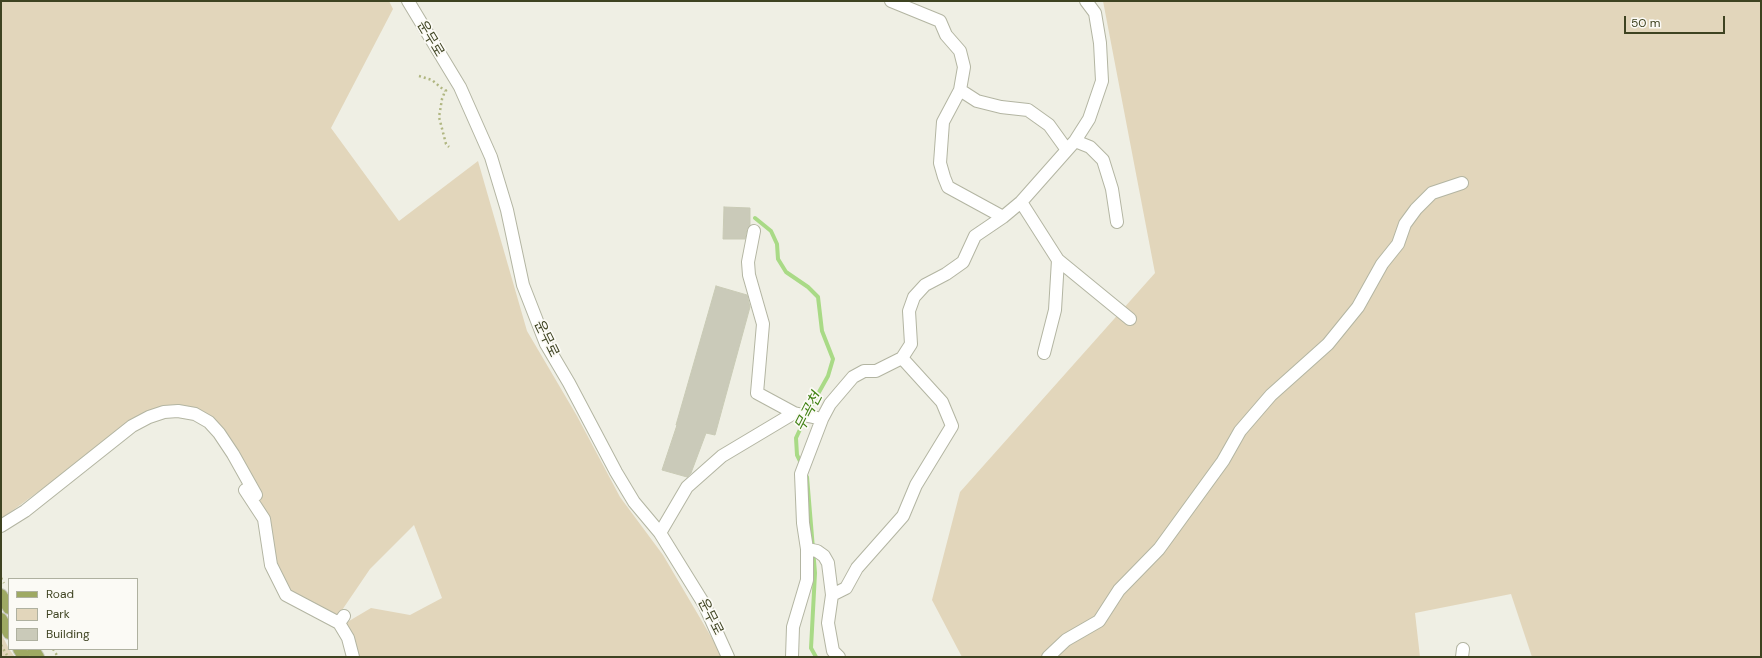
<!DOCTYPE html>
<meta charset="utf-8">
<style>
body{margin:0}
#map{position:relative;width:1762px;height:658px;overflow:hidden;background:#efefe4;font-family:"DM Sans",sans-serif}
canvas{display:block}
.frame{position:absolute;inset:0;border:2px solid #3e4321;pointer-events:none}
.legend{position:absolute;left:8px;top:578px;width:130px;height:72px;box-sizing:border-box;background:#fbfaf5;border:1px solid #afb1a0;margin:0;padding:5px 7px;list-style:none;font-size:12px;color:#3e4321}
.legend li{display:flex;align-items:center;gap:8px;height:20px}
.legend b{width:20px;border:1px solid #afb1a0}
.scale{position:absolute;left:1624px;top:16px;width:101px;height:18px;box-sizing:border-box;border:2px solid #3e4321;border-top:0;padding-left:5px;font-size:12px;line-height:14px;white-space:nowrap;color:#3e4321;-webkit-text-stroke:3px #fbfaf5;paint-order:stroke}
</style>
<div id="map">
<canvas width="1762" height="658"></canvas>
<div class="frame"></div>
<ul class="legend">
<li><b style="height:5px;background:#9ea963"></b>Road</li>
<li><b style="height:11px;background:#e2d6bb"></b>Park</li>
<li><b style="height:11px;background:#cacab9"></b>Building</li>
</ul>
<div class="scale">50 m</div>
</div>
<script>
const ctx = document.querySelector('canvas').getContext('2d');
ctx.lineJoin = 'round';
function fill(path, color) {
  ctx.fillStyle = color;
  ctx.fill(path, 'evenodd');
}
function shape(rows) {
  const path = new Path2D();
  for (const r of rows) {
    path.moveTo(r[0], r[1]);
    for (let i = 2; i < r.length; i += 2) path.lineTo(r[i], r[i + 1]);
  }
  return path;
}
function strokePath(path, color, width, dash) {
  ctx.strokeStyle = color;
  ctx.lineWidth = width;
  ctx.lineCap = dash ? 'butt' : 'round';
  ctx.setLineDash(dash || []);
  ctx.stroke(path);
}
function drawText(font, color, halo, rows, align = 'center') {
  ctx.font = font + ' "DM Sans","Noto Sans KR",sans-serif';
  ctx.lineWidth = 3.5;
  ctx.setLineDash([]);
  ctx.textBaseline = 'middle';
  ctx.strokeStyle = halo;
  ctx.fillStyle = color;
  for (const [text, x, y, turn = 0] of rows) {
    ctx.save();
    ctx.translate(x, y);
    ctx.rotate((+turn || 0) * Math.PI / 180);
    ctx.textAlign = isNaN(turn) ? turn : align;
    if (halo) ctx.strokeText(text, 0, 0);
    ctx.fillText(text, 0, 0);
    ctx.restore();
  }
}
const green = shape([
 [1,1,389,1,393,9,331,128,399,221,478,161,527,331,577,416,620,497,663,555,723,657,355,657,344,624,371,608,410,615,442,598,414,525,370,569,336,619,288,593,273,564,266,517,257,493,217,425,194,411,143,415,1,519],
 [1103,1,1761,1,1761,657,1532,657,1511,594,1415,613,1420,657,962,657,932,600,960,492,1155,273],
 [1,633,9,649,15,657,1,657]
]);
const stream = shape([
 [755,218,771,231,777,244,778,259,786,272,808,287,818,297,822,331,833,359,828,376,809,410,796,438,797,455,802,465],
 [807,477,815,573,811,648,816,657]
]);
const building = shape([
 [724,207,750,208,750,225,747,229,745,239,723,239,724,207],
 [716,286,747,295,750,307,715,435,706,433,691,473,687,477,662,470,677,425,676,425,716,286]
]);
const path = shape([
 [419,76,432,80,445,91],
 [447,90,445,91,442,99,439,117,446,144,449,147],
 [1,578,4,583],
 [1,645,7,655],
 [53,649,58,657]
]);
const minor = shape([
 [408,1,460,87,491,157,507,210,523,285,546,344,569,383,616,472,634,502,660,533,704,604,728,657],
 [891,1,940,21,946,35,960,51,964,67,960,90,977,101,1001,107,1028,110,1049,125,1067,150],
 [960,90,943,122,940,163,944,177,948,187,1003,217],
 [1075,141,1090,147,1103,160,1112,189,1117,222],
 [1021,202,1058,260,1055,310,1044,353],
 [754,231,748,262,749,275,763,324,757,393,794,413,822,419],
 [1058,260,1130,319],
 [245,490,264,519,271,565,286,595,339,623,344,616],
 [1,526,25,511,132,426,149,417,164,412,178,411,195,414,209,422,219,433,233,454,256,495],
 [660,533,687,487,722,456,794,413],
 [807,549,817,551,824,556,828,563,832,595,828,623,833,651,839,657],
 [832,595,846,588,857,568,903,516,916,485,952,426,942,402,902,358],
 [339,623,348,638,353,657],
 [792,657,793,627,807,580,807,549,803,523,801,474,822,419,830,404,853,377,864,371,876,371,902,358,911,344,909,311,914,297,925,285,946,274,963,262,975,236,1003,217,1021,202,1075,141,1089,119,1102,81,1100,43,1095,13,1086,1],
 [1048,657,1066,640,1099,621,1119,590,1159,549,1223,461,1240,431,1271,395,1328,344,1358,307,1382,264,1398,244,1405,224,1416,209,1432,193,1462,183],
 [1462,657,1463,649]
]);
const major = shape([
 [1,595,9,608],
 [1,619,9,633],
 [19,649,24,657],
 [33,649,38,657]
]);
const streetNames = [
 ["운무로",430,39,59],
 ["운무로",546,339,64],
 ["운무로",710,617,63]
];
const waterNames = [
 ["무곡천",809,412,-63]
];
fill(green, '#e2d6bb');
strokePath(stream, '#a9da86', 4);
fill(building, '#cacab9');
strokePath(building, '#c9cab5', 1);
strokePath(minor, '#b3b5a2', 14);
strokePath(major, '#c9cac1', 14);
strokePath(path, '#b0b681', 2.5, [2, 3]);
strokePath(minor, '#fff', 12);
strokePath(major, '#9ea963', 12);
drawText('14px', '#3e4321', '#fbfaf5', streetNames);
drawText('italic 15px', '#408113', '#fbfaf5', waterNames);
</script>
